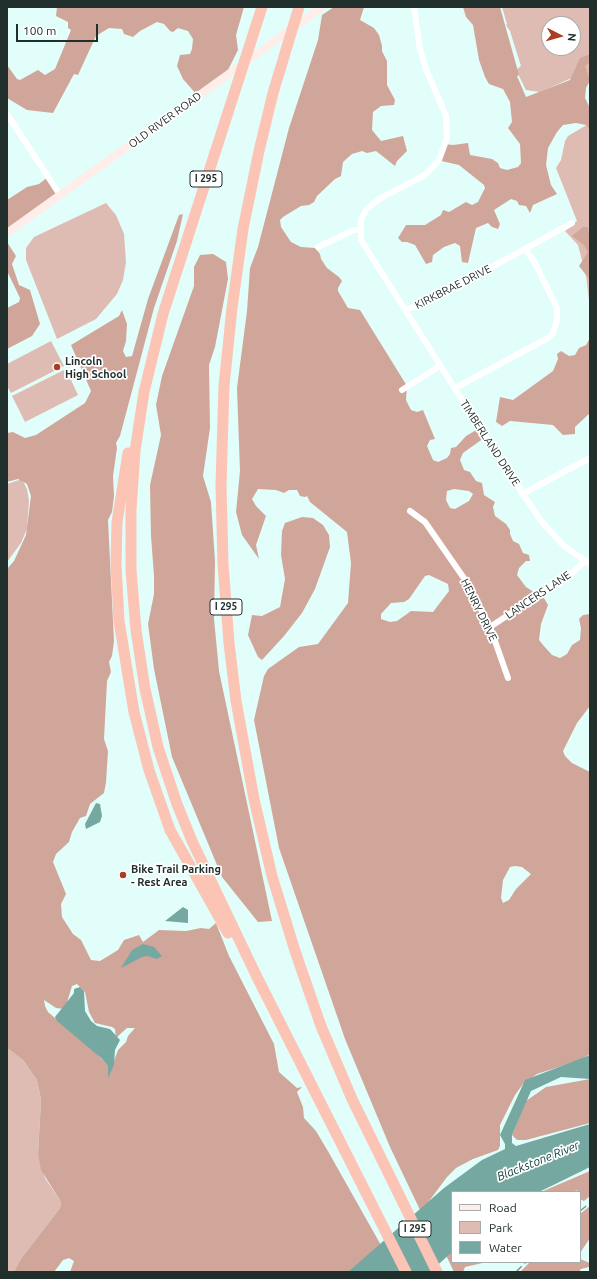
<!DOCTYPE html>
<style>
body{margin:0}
#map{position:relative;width:597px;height:1279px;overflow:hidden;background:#e1fefa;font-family:Ubuntu,sans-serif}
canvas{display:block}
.frame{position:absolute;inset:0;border:8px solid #202e2c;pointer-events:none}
.legend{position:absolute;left:451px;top:1191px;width:130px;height:72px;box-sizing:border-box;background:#fff;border:1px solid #a6abab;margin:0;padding:5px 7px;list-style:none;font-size:12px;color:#202e2c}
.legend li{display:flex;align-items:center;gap:8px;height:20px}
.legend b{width:20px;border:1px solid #a6abab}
.north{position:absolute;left:541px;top:16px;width:40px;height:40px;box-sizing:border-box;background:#fff;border:1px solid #a6abab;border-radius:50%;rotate:96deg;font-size:11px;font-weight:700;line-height:16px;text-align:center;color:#202e2c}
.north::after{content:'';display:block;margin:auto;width:14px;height:18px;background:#a83f23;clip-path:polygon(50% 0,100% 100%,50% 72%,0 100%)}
.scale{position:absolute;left:16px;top:24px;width:82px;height:18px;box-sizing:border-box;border:2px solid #202e2c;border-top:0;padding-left:5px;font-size:12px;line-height:14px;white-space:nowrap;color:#202e2c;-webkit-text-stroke:3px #fff;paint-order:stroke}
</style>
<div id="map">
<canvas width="597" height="1279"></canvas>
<div class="frame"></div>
<ul class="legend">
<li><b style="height:5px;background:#feede8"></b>Road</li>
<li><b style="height:11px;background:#debcb3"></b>Park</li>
<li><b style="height:11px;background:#76a8a2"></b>Water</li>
</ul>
<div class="north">N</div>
<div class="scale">100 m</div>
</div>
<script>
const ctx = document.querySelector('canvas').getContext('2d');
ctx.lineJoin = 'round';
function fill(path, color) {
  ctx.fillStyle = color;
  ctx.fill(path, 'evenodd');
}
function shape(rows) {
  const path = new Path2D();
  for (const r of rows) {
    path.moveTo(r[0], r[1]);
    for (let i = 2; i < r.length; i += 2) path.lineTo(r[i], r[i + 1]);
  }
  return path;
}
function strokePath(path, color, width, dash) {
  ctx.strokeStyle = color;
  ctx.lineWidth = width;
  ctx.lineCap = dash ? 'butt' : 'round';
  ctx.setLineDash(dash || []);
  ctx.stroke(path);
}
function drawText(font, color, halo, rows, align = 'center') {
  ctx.font = font + ' Ubuntu,sans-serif';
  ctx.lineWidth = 3.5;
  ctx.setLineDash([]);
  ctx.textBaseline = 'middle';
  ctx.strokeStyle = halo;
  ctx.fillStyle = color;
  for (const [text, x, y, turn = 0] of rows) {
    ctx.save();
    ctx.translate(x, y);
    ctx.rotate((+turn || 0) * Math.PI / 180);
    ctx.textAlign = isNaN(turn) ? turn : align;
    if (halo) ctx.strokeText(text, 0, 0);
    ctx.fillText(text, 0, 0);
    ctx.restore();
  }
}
const green = shape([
 [502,7,590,7,590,86,583,73,540,92,526,90,516,70,521,66,510,31,506,25,507,24],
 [549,24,573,24,573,48,549,48],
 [590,123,590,308,586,276,578,245,565,231,577,221,556,168,561,160,565,141,568,136],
 [106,203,116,215,124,234,126,262,123,280,117,294,96,319,57,339,26,260,26,248,34,237],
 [51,341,64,366,11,393,7,386,7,364],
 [66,369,78,395,25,422,12,396],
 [22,479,27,489,29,501,27,529,21,543,7,562,7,484],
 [7,1048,23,1060,37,1080,41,1100,38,1154,45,1178,61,1202,60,1208,20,1260,14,1272,7,1272]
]);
const forest = shape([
 [57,7,150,7,155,8,244,7,236,35,238,50,227,72,197,95,183,79,177,66,180,55,190,54,192,49,193,39,188,31,178,28,173,32,170,31,164,24,157,22,140,31,133,37,124,34,122,29,109,28,96,36,78,75,74,74,53,113,27,110,7,98,7,65,17,79,20,80,38,70,45,75,55,69,71,30,68,28,68,22,56,16],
 [334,7,364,7,360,20,374,28,379,35,382,46,382,51,387,61,387,85,395,100,394,105,381,106,373,112,372,130,381,141,403,136,407,151,397,161,395,166,376,151,367,153,362,151,352,154,343,162,341,176,335,179,317,196,314,202,309,205,301,206,283,217,280,220,281,227,291,242,301,247,315,248,320,254,321,259,327,268,339,277,342,281,338,288,338,291,348,308,360,310,407,386,406,400,411,410,417,412,423,410,435,439,430,440,427,446,433,460,438,462,447,458,450,454,451,448,456,447,466,436,478,429,484,438,463,453,460,460,464,470,470,472,476,481,482,483,484,495,495,502,493,507,495,516,506,524,510,530,510,534,513,541,519,544,523,553,529,555,530,561,526,561,519,568,517,575,526,587,537,594,541,593,548,605,541,624,539,640,543,645,552,655,560,658,567,654,572,645,580,640,581,628,579,619,583,615,590,614,590,706,577,723,563,751,565,756,572,763,590,772,590,1054,580,1060,537,1074,523,1084,515,1095,500,1125,500,1146,498,1150,473,1159,456,1168,447,1177,421,1212,390,1147,345,1039,279,848,254,720,264,676,268,669,299,647,318,644,348,603,351,563,347,532,310,502,307,496,305,497,300,496,297,490,289,490,284,493,276,490,258,489,252,499,256,506,266,516,256,545,259,559,242,535,236,512,240,471,237,388,247,311,250,268,258,247,289,128,318,40,322,15],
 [454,489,469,491,473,494,469,501,455,509,450,508,446,500,447,491],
 [429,575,448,584,449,591,433,612,411,611,397,621,390,622,381,619,381,614,391,603,404,602,409,599,425,576],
 [515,866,522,867,531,874,516,889,509,900,503,903,501,898,503,880,510,867],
 [463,7,500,7,519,75,517,76,526,97,570,80,580,58,590,54,590,62,585,66,590,80,586,88,585,98,590,108,590,130,586,125,576,123,563,125,557,132,548,148,546,165,551,185,557,194,533,205,530,213,526,206,519,205,517,201,511,199,494,210,500,224,498,229,492,227,488,223,476,228,468,263,462,262,460,246,455,243,444,247,433,255,432,262,426,264,415,245,407,242,402,242,398,238,406,225,425,225,441,215,443,210,449,212,466,202,472,205,478,202,485,188,484,185,459,165,437,160,444,144,453,145,468,143,470,155,492,159,498,163,500,168,507,170,518,167,521,163,520,144,508,128,512,122,510,102,503,89,489,84,485,77,479,60,473,25,466,17],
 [48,177,60,193,7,230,7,200,27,187,39,184],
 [183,214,177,241,154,308,120,436,116,443,117,448,113,476,114,496,112,512,108,520,114,641,112,656,109,662,111,672,107,681,104,739,108,751,106,782,104,793,90,804,86,816,80,818,72,832,69,842,56,854,53,862,66,894,61,904,62,917,73,934,81,940,91,960,100,961,118,950,124,940,139,935,143,942,159,930,186,931,201,928,209,929,216,923,229,956,274,1044,279,1072,297,1088,302,1087,297,1092,303,1107,304,1118,316,1131,329,1153,382,1247,355,1272,70,1272,74,1261,69,1258,63,1260,54,1272,14,1272,20,1260,60,1208,61,1202,41,1170,38,1154,41,1100,37,1080,23,1060,7,1048,7,569,14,561,26,535,31,496,27,484,18,479,7,482,7,433,13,432,25,438,36,435,85,403,91,391,71,345,119,316,122,310,127,324,126,341,123,351,126,357,132,356,148,299,179,215],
 [77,984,85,992,89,1012,95,1023,112,1027,115,1029,116,1038,127,1028,135,1028,128,1036,126,1042,118,1050,111,1069,94,1051,48,1012,45,1006,44,1000,56,1008,65,1009,72,986],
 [583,227,588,227,590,240,590,280,579,266,588,252,584,245,572,236],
 [7,242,16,256,12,264,19,285,30,290,40,324,32,336,7,349,7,308,19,302,20,298,7,271],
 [213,254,226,262,228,279,215,347,209,365,210,428,203,476,211,502,215,561,214,619,219,671,272,921,258,922,222,877,172,757,154,669,148,624,154,594,154,576,151,536,150,485,161,435,156,405,162,376,194,286,194,267,200,255],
 [590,338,590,413,575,427,575,434,563,435,553,425,510,421,502,426,496,422,500,397,513,400,553,371,558,359,557,354,561,351,569,356,575,355,579,348,586,345],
 [302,517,313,518,323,525,329,535,330,547,315,589,302,613,284,636,262,660,258,657,248,635,252,615,262,616,280,607,285,579,281,555,282,531,285,523],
 [590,1079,590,1123,526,1140,517,1140,512,1135,526,1101,546,1087],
 [590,1171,590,1196,584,1201,580,1199,580,1192,576,1192,577,1190,573,1192,541,1192],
 [590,1206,590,1238,580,1253,580,1214],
 [452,1245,452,1262,487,1262,465,1267,463,1272,454,1272,445,1253],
 [580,1259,590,1263,589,1267,581,1269,579,1272,520,1272,530,1262,580,1262]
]);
const water = shape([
 [96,803,100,804,102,816,100,822,86,829,85,824],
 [183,907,188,910,188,923,165,921],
 [143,944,154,947,162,956,157,959,147,956,142,957,121,968,132,950],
 [80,987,84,991,85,1011,91,1021,97,1026,110,1029,120,1040,115,1050,114,1065,108,1078,108,1066,101,1058,57,1021,55,1017,74,993,74,989],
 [590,1055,590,1079,561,1077,531,1091,512,1135,512,1143,516,1146,590,1124,590,1167,539,1192,452,1192,452,1252,430,1272,348,1272,444,1188,482,1160,505,1149,505,1144,500,1135,525,1080]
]);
const minor = shape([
 [414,7,420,49,426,69,446,116,447,138,439,160,425,175,379,199,367,209,361,219,361,240,483,433,541,521,564,546,590,564],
 [7,114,60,195],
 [318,247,354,230,360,230],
 [525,249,572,223],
 [405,310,423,304,525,249,534,261,557,308,557,320,553,333,548,338,455,388],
 [402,390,440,366],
 [522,494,590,458],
 [410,511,425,522,468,584,490,627,508,678],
 [490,627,573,572,585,561]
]);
const secondary = shape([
 [7,233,322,7]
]);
const motorway = shape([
 [262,7,163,314,144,392,135,451,131,510,131,570,136,630,145,689,158,747,177,804,192,841,256,975,406,1272],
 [299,7,273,93,259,151,243,229,232,308,224,386,221,485,223,564,229,643,236,701,254,799,272,876,295,951,321,1026,352,1099,437,1272],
 [128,453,117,522,116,563,119,621,134,712,149,770,170,830,228,933]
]);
const rail = shape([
 [580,1211,590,1203],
 [516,1272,526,1262]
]);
const markers = [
 [57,367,4,"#a83f23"],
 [123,875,4,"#a83f23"]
];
const shields = [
 [206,179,32],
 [226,607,32],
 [415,1229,32]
];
const shieldNames = [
 ["I 295",206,179],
 ["I 295",226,607],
 ["I 295",415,1229]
];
const streetNames = [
 ["OLD RIVER ROAD",165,120,-36],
 ["KIRKBRAE DRIVE",453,287,-27],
 ["TIMBERLAND DRIVE",490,443,57],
 ["LANCERS LANE",538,595,-34],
 ["HENRY DRIVE",479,610,64]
];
const poiNames = [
 ["Lincoln",65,361],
 ["High School",65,374],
 ["Bike Trail Parking",131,869],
 ["- Rest Area",131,882]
];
const waterNames = [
 ["Blackstone River",538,1161,-22]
];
fill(green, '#debcb3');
fill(forest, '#d1a69a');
fill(water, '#76a8a2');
strokePath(minor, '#fff', 6);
strokePath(secondary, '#feede8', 8);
strokePath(motorway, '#fcc4b4', 11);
strokePath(rail, '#7f9491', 1.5, [8, 4]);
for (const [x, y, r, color] of markers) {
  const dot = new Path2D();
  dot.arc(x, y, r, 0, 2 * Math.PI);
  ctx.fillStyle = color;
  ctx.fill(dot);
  strokePath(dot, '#fff', 1.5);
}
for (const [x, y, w] of shields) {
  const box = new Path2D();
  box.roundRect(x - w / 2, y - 8, w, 16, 3);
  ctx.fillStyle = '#fff';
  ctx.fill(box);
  strokePath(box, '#202e2c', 1);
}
drawText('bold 10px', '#202e2c', null, shieldNames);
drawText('11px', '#202e2c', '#fff', streetNames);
drawText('bold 11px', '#202e2c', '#fff', poiNames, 'left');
drawText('italic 12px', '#12413d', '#fff', waterNames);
</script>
